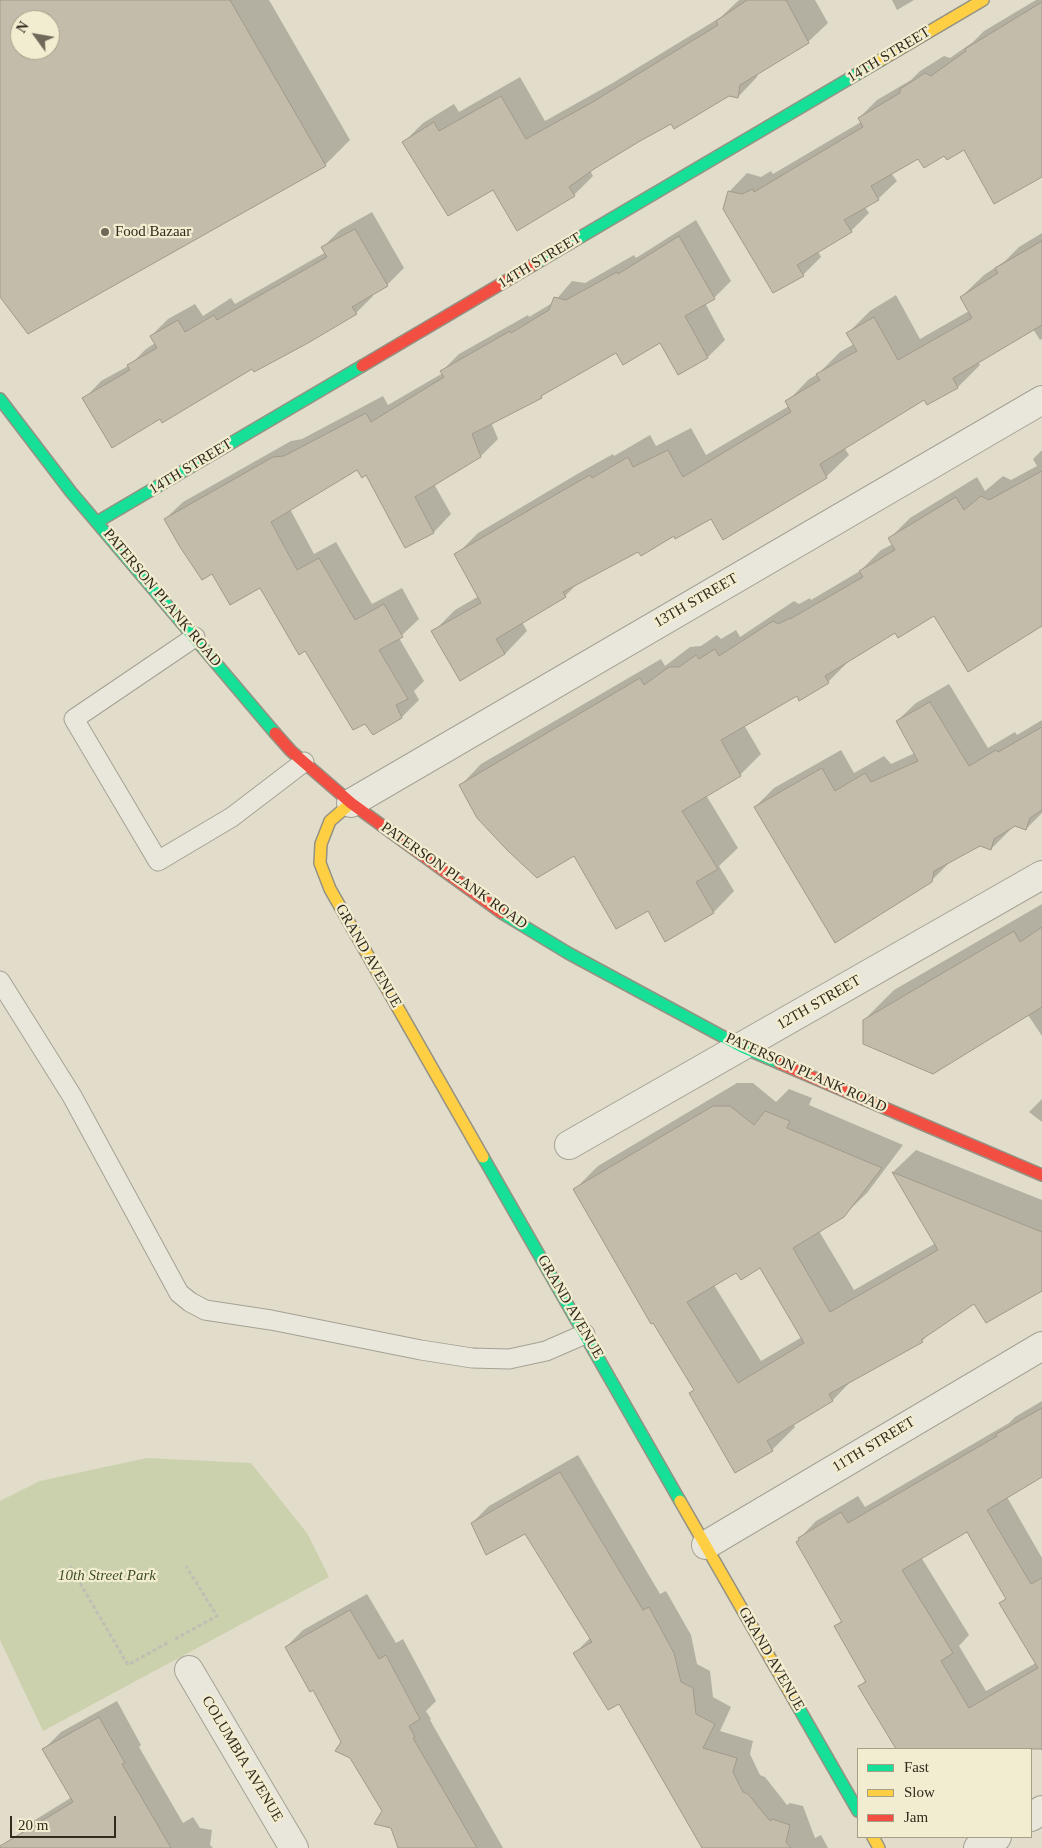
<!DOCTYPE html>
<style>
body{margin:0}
#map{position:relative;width:1042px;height:1848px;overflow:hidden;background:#e1ddca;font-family:"Times New Roman",serif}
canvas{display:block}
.legend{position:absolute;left:857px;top:1748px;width:175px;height:90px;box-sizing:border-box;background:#f2edd0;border:1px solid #a59f88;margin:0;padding:6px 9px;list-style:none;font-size:15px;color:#322a1d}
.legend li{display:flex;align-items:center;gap:10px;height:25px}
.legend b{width:25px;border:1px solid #a59f88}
.north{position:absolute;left:10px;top:10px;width:50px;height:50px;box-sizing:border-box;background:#f2edd0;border:1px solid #a59f88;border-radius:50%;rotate:302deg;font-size:14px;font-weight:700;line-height:20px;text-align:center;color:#322a1d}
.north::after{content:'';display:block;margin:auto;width:18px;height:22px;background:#6f695a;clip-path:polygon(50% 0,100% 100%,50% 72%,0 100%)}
.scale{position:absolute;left:10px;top:1816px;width:106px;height:22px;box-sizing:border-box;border:2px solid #322a1d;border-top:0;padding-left:6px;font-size:15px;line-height:18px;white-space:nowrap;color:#322a1d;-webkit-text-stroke:4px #f2edd0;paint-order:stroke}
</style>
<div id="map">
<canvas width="1042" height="1848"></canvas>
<ul class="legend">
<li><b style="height:6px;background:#16e098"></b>Fast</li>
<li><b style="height:6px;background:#ffcf43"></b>Slow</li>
<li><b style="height:6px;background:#f24e42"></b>Jam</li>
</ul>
<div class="north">N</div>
<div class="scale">20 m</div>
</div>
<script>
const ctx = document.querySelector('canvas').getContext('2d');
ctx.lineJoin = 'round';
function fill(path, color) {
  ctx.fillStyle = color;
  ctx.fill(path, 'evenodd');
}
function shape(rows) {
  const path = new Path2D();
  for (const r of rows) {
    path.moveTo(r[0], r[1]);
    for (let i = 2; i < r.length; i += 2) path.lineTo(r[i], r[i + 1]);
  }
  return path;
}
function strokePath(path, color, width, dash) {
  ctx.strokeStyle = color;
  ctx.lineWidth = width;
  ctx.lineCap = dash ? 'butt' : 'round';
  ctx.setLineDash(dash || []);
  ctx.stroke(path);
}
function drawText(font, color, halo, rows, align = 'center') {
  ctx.font = font + ' "Times New Roman",serif';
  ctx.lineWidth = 4.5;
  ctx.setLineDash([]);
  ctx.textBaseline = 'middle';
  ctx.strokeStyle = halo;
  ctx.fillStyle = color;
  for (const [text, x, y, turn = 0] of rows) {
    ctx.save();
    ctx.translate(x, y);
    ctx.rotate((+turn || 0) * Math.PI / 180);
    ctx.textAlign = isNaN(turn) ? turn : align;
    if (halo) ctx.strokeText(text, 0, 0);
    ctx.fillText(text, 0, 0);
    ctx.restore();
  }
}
const green = shape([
 [147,1458,251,1463,307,1533,329,1577,43,1731,0,1640,0,1501,40,1481]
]);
const shadow = shape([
 [0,0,269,0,350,140,325,165,0,295],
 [20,20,50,20,50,50,20,50],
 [739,0,815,0,828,23,808,42,758,73,757,77,738,97,729,94,672,122,590,170,593,176,574,195,494,188,404,142,423,123,454,104,459,112,520,77,545,121,611,84,721,17],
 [892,0,914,0,897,10],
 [1036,0,1042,0,1042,176,964,148,945,154,918,157,891,173,897,181,878,199,865,207,869,213,851,231,818,251,821,257,803,275,729,192,747,173,761,177,771,171,773,174,861,122,859,118,877,100,911,80,920,71,944,56,950,58,973,42,984,31],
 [372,212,404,268,387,285,372,294,373,296,356,313,160,418,84,399,101,381,130,365,146,349,155,343,151,336,168,319,195,304,203,316,231,298,235,304,326,252,323,247,340,230],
 [696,220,731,281,714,298,705,303,725,340,708,357,678,373,660,342,617,351,547,391,541,396,491,422,498,439,481,456,434,484,451,514,434,532,406,547,366,474,357,468,290,509,314,554,336,542,372,604,402,588,419,619,399,638,424,681,414,691,419,700,402,717,305,650,260,586,212,573,165,519,183,502,291,441,302,439,383,396,388,405,443,373,442,371,459,354,528,315,529,317,554,302,572,281,585,283,634,255,636,258],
 [1042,233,1042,339,1040,340,1033,329,978,362,980,365,958,387,927,403,925,398,844,447,849,455,826,477,712,517,639,550,578,583,565,596,522,622,527,631,505,654,433,632,455,610,479,596,456,555,478,533,579,473,613,454,614,456,650,435,656,446,691,428,706,455,789,406,787,402,809,379,818,374,840,352,854,344,848,333,870,311,896,295,920,339,969,311,961,297,984,275,1005,261,1019,247],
 [1042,450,1042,621,935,614,896,632,849,661,828,682,800,699,797,695,744,725,761,754,740,775,706,795,738,848,719,866,734,891,714,912,666,941,648,910,575,855,461,785,481,764,661,659,665,666,690,647,701,646,717,635,721,639,736,630,740,637,794,601,799,604,810,598,811,600,860,571,881,550,893,544,890,538,910,518,977,477,985,491,1003,476,1011,480,1037,466,1033,459],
 [949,684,988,748,1015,732,1017,735,1042,720,1042,813,1026,829,1015,825,991,849,980,845,950,862,931,881,755,807,774,788,841,750,854,773,884,756,891,764,915,753,897,721,916,703],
 [1042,904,1042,1036,1028,1015,864,1020,894,990],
 [737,1083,753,1083,776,1102,789,1089,812,1098,809,1105,903,1145,867,1193,843,1216,819,1231,854,1290,936,1243,893,1172,916,1150,1042,1200,1042,1291,974,1302,932,1331,922,1341,854,1378,833,1400,793,1424,795,1427,772,1450,735,1472,695,1389,575,1189,598,1166],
 [761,1267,802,1337,761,1361,714,1285,736,1271],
 [1042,1099,1042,1122,1029,1112],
 [1042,1401,1042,1471,1007,1497,1042,1558,1042,1751,1038,1745,1031,1750,897,1749,860,1686,866,1680,836,1626,842,1620,799,1539,816,1521,858,1496,865,1507,1009,1423,1015,1417],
 [967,1531,1007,1597,1001,1603,1036,1663,986,1691,959,1646,969,1635,921,1557],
 [578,1455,660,1594,666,1591,691,1635,697,1664,710,1671,713,1697,731,1707,720,1731,753,1741,750,1754,760,1775,765,1777,787,1805,790,1803,803,1806,815,1838,821,1835,828,1848,704,1848,619,1702,575,1653,591,1637,525,1532,472,1523,489,1506],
 [367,1594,396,1643,403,1639,436,1701,426,1711,431,1719,430,1720,503,1848,400,1848,384,1811,342,1742,313,1688,286,1647,303,1630],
 [117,1701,141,1745,139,1747,183,1823,193,1817,200,1828,212,1830,210,1845,213,1848,24,1848,17,1837,35,1820,72,1797,43,1750,61,1732]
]);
const building = shape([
 [0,0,230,0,326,166,28,334,0,297,0,0],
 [20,20,50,20,50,50,20,50,20,20],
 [747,0,786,0,809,43,740,85,738,98,729,96,674,129,671,124,640,141,594,169,569,187,575,196,517,231,493,190,448,216,402,142,434,122,439,131,501,96,526,139,591,103,718,25,716,21,747,0],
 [1042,2,1042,177,994,204,964,150,947,160,944,156,924,168,918,159,871,186,879,200,844,220,852,232,797,265,804,276,773,293,723,209,728,191,742,194,753,189,754,192,863,127,858,118,900,93,900,89,925,73,931,76,966,51,965,49,1042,2],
 [355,229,388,286,352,307,357,314,308,343,254,372,252,369,162,423,160,419,112,448,82,398,130,370,127,365,157,348,150,336,178,320,185,332,214,315,217,320,327,257,321,247,355,229],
 [679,236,715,299,685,316,708,358,678,375,660,343,623,365,616,353,541,396,542,398,472,434,481,457,415,497,434,533,405,548,366,475,362,478,357,470,271,522,297,570,319,558,355,620,384,604,403,637,379,650,408,699,396,705,402,718,373,735,365,724,353,730,305,651,299,655,260,588,230,605,212,574,202,580,180,547,164,519,273,457,284,456,366,413,371,422,444,377,440,371,510,331,511,333,549,310,554,297,566,300,617,272,618,274,679,236],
 [1042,241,1042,325,953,378,958,388,927,405,924,400,820,464,827,478,723,540,711,519,675,539,674,536,641,556,638,552,563,592,566,597,496,639,505,654,460,681,431,631,481,603,454,554,555,495,590,475,592,478,628,457,633,467,668,450,683,477,791,412,785,401,820,380,816,374,857,351,846,333,874,317,898,360,972,318,960,297,998,273,995,268,1042,241],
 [1042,471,1042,626,968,672,934,616,898,638,895,633,825,676,829,683,799,701,797,696,721,740,741,776,682,811,718,869,696,882,714,913,665,942,648,911,616,929,574,856,537,878,507,850,477,818,459,785,640,678,644,685,669,667,679,667,696,655,699,659,715,649,719,656,773,621,778,624,790,618,790,619,863,577,859,571,895,550,888,538,956,497,964,510,981,496,989,500,1042,471],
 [930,702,969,766,996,750,998,752,1042,727,1042,810,1030,818,1026,830,1015,826,994,839,991,850,980,846,934,871,932,882,835,943,754,807,822,768,835,791,865,773,871,782,918,761,896,721,930,702],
 [1042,927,1042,1007,933,1074,863,1044,863,1020,1014,931,1020,942,1042,927],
 [713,1106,730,1106,754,1125,765,1111,790,1121,787,1128,882,1168,844,1217,793,1248,830,1312,938,1250,892,1172,1042,1232,1042,1291,986,1323,974,1304,921,1340,923,1342,829,1394,833,1401,767,1441,773,1451,735,1473,689,1393,694,1390,653,1323,651,1324,573,1189,713,1106],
 [760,1268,804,1343,738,1383,687,1302,736,1273,741,1280,760,1268],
 [1042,1408,1042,1477,987,1510,1031,1584,1042,1578,1042,1749,896,1749,858,1686,866,1682,834,1626,842,1622,796,1542,799,1540,798,1538,841,1512,848,1523,997,1436,996,1434,1042,1408],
 [967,1532,1006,1599,999,1603,1038,1668,969,1708,941,1661,953,1653,902,1570,967,1532],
 [560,1472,643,1610,649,1607,674,1653,681,1682,693,1688,696,1714,715,1724,703,1748,737,1758,733,1772,743,1792,748,1794,770,1821,772,1819,790,1825,786,1842,791,1848,702,1848,619,1704,608,1710,573,1653,592,1642,525,1534,486,1555,471,1523,560,1472],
 [350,1610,379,1659,386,1655,420,1719,409,1726,415,1737,413,1738,477,1848,398,1848,391,1828,374,1824,382,1811,350,1758,335,1751,341,1742,313,1690,310,1692,285,1647,350,1610],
 [99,1717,125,1763,122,1764,171,1848,0,1848,0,1846,73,1802,42,1749,99,1717]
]);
const path = shape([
 [70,1566,128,1665,169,1642],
 [175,1639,217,1616,186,1566]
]);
const lane = shape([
 [195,637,74,719,158,861,232,817,304,762],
 [0,981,72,1096,179,1293,190,1302,205,1310,271,1320,421,1350,472,1358,509,1359,546,1351,585,1334]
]);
const street = shape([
 [351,803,1042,400],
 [569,1145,1042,875],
 [706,1545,1042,1346],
 [189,1670,294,1848],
 [1031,1817,1042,1810],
 [978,1848,997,1837]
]);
const fast = shape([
 [533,265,881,60],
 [0,399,71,492,275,733],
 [97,522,362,366],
 [502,913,568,953,742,1047,779,1063],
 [483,1157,680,1501],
 [797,1705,858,1811]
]);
const slow = shape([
 [881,60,983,0],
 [351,803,330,821,321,844,320,863,330,889,483,1157],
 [680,1501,797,1705],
 [873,1837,879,1848]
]);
const jam = shape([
 [362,366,533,265],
 [275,733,291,751,351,803,502,913],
 [779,1063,1042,1175]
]);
const markers = [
 [105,232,5,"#6f695a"]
];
const streetNames = [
 ["14TH STREET",889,55,-31],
 ["14TH STREET",540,261,-31],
 ["14TH STREET",191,467,-31],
 ["PATERSON PLANK ROAD",162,598,50],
 ["13TH STREET",696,601,-30],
 ["PATERSON PLANK ROAD",454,876,35],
 ["GRAND AVENUE",368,956,60],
 ["12TH STREET",819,1003,-30],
 ["PATERSON PLANK ROAD",806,1073,24],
 ["GRAND AVENUE",570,1307,60],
 ["11TH STREET",874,1445,-31],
 ["GRAND AVENUE",771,1659,60],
 ["COLUMBIA AVENUE",242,1759,59]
];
const poiNames = [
 ["Food Bazaar",115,232]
];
const parkNames = [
 ["10th Street Park",107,1576]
];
fill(green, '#ccd1ad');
fill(shadow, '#0003');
fill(building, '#c4bcab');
strokePath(building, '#a0998a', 1);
strokePath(lane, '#a5a194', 21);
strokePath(street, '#a5a194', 30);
strokePath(fast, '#959183', 14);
strokePath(slow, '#959183', 14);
strokePath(jam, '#959183', 14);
strokePath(path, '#c1beb3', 3, [4, 2.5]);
strokePath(lane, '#e9e6db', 19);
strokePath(street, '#e9e6db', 28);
strokePath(fast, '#16e098', 11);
strokePath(slow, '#ffcf43', 11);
strokePath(jam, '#f24e42', 11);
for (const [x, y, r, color] of markers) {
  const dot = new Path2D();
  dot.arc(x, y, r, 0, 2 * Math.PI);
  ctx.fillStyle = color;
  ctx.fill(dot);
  strokePath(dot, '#f2edd0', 2);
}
drawText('15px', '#322a1d', '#f2edd0', streetNames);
drawText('15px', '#322a1d', '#f2edd0', poiNames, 'left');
drawText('italic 15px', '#3d4d25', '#f2edd0', parkNames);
</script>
